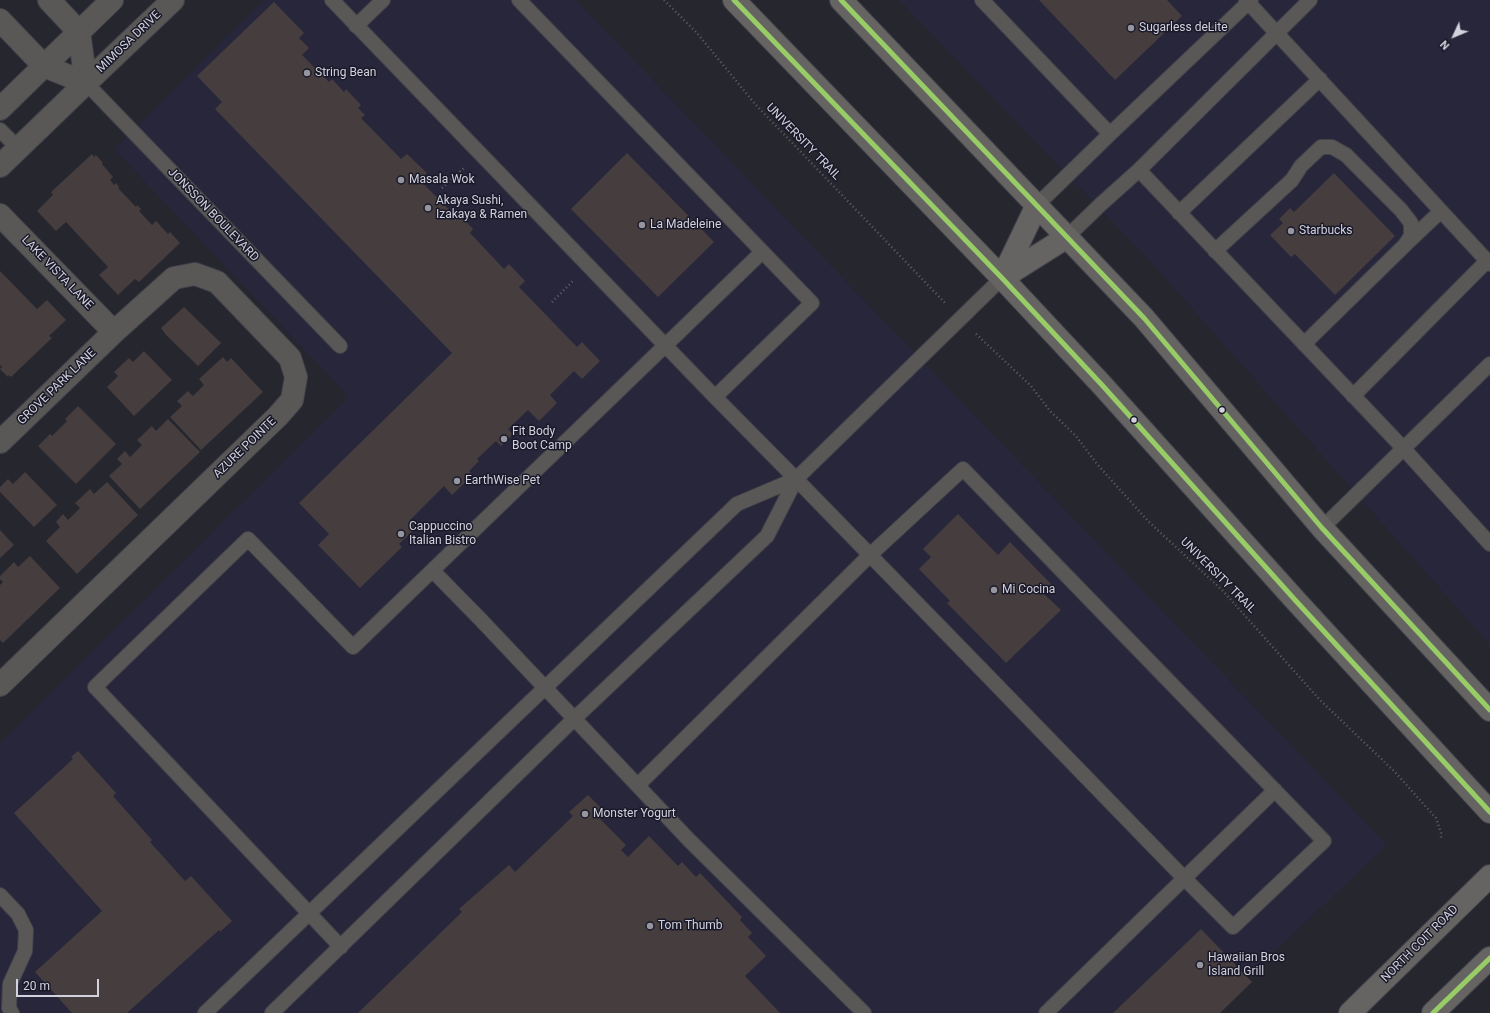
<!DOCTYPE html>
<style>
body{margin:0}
#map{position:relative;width:1490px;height:1013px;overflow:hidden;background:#26262f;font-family:Roboto,sans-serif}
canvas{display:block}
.north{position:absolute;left:1434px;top:16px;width:40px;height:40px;-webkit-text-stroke:3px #191929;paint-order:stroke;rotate:226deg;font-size:11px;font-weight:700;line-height:16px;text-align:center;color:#d1d2dd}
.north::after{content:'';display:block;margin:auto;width:14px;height:18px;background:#d1d2dd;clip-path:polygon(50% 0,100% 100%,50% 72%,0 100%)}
.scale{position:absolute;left:16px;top:979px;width:83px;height:18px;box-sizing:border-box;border:2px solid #d1d2dd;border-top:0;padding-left:5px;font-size:12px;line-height:14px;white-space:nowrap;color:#d1d2dd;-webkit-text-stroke:3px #191929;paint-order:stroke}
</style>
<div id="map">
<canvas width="1490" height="1013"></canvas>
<div class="north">N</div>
<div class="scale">20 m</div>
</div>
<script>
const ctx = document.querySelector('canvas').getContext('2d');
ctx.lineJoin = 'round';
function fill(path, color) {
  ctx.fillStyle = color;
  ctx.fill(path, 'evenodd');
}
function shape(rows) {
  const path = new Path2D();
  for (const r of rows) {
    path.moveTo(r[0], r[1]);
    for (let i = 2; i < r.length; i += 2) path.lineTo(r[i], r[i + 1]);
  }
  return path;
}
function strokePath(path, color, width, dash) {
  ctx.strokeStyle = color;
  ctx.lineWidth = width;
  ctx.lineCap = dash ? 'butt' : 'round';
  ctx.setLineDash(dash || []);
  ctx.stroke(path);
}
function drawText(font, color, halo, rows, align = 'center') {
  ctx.font = font + ' Roboto,sans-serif';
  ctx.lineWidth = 3;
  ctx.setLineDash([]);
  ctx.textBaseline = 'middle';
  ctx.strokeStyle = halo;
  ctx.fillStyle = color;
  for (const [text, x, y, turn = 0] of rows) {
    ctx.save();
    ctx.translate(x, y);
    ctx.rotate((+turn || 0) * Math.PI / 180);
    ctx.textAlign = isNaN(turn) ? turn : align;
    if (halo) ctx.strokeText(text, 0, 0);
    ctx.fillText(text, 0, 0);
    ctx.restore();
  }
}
const built = shape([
 [264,0,576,0,1387,845,1210,1013,0,1013,0,743,349,397,114,149],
 [899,0,1490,0,1490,645,1149,260]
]);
const building = shape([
 [1039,0,1167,0,1182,16,1115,80],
 [274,2,304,33,299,38,309,48,302,55,329,82,332,79,344,92,346,89,361,105,358,108,365,115,361,118,401,159,407,154,427,173,420,180,453,214,456,211,473,229,470,233,504,269,509,264,525,281,519,287,577,347,582,342,600,361,582,379,574,371,550,395,557,403,539,421,528,410,508,429,513,434,501,446,496,441,477,459,479,461,469,471,473,475,452,495,444,486,410,520,417,527,399,544,402,547,360,588,318,545,329,534,299,503,452,353,215,109,222,102,197,76],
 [627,153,714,242,658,297,571,209],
 [92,154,94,157,96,155,103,163,102,164,113,177,110,180,114,185,116,183,119,187,118,188,136,207,137,205,141,209,139,211,152,225,156,221,168,234,170,232,180,243,139,282,135,279,118,295,99,275,108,267,66,222,56,231,37,211,53,195,51,192],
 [1334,173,1395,236,1335,295,1295,254,1291,257,1270,235,1283,223,1279,219,1290,208,1294,212],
 [0,271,37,309,47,300,66,320,49,336,52,338,11,377,9,375,8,377,0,369,2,367,0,365],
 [184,307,221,343,198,366,166,335,161,328],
 [144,351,172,380,134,416,107,387,118,376,114,372,129,358,133,362],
 [223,357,227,362,231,358,263,392,201,450,170,417,182,406,177,401,188,391,193,396,204,385,199,379],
 [78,406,116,444,76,484,38,446,50,434,52,436,67,421,65,419],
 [168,419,200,452,140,509,109,476,122,464,117,459,125,451,130,457,142,445,137,440,152,426,156,431],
 [25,472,57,505,34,527,0,492,0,487,8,479,13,484],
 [107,482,138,515,77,574,46,541,60,527,56,522,63,514,68,520,80,508,75,503,90,489,94,494],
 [958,514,998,555,1010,542,1053,586,1044,594,1061,610,1006,663,947,603,950,601,919,569,931,557,923,549],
 [0,530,14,545,0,558],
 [30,556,60,588,3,643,0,640,0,585,3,582,0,579,0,576,14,562,18,567],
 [78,751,116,793,113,796,152,840,150,842,185,881,191,876,232,921,220,932,219,930,127,1013,72,1013,35,972,102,911,14,813,73,759,71,757],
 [588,795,606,813,600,819,626,845,621,850,628,857,649,836,678,866,682,862,696,877,700,873,742,917,740,920,752,933,748,937,766,956,745,976,780,1013,358,1013,462,912,459,909,509,865,515,872,573,816,569,812],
 [1201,929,1252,982,1220,1013,1113,1013]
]);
const path = shape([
 [664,0,697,33,755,104,946,304],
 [442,188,465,167],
 [552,302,574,280],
 [976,334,1031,386,1050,411,1076,436,1097,464,1148,521,1223,591,1319,699,1395,772,1436,818,1441,833,1441,840]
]);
const service = shape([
 [332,0,715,397,796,479,870,555,982,670,1184,878,1233,927,1324,841,963,469,870,555,638,785],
 [519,0,812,303,715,397],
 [982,0,1110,134],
 [1246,0,1490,264],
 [356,26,383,0],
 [86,83,340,346],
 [0,130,18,148],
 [1139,170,1404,449,1490,544],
 [1037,205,1110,134,1251,0],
 [1179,213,1320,79],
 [1067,237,1100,205,1139,170,1310,0],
 [1407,243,1441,211],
 [1215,251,1292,180,1301,166,1321,147,1332,147,1346,155,1401,210,1411,223,1411,236,1405,245,1304,344],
 [1353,396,1487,261],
 [1322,528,1490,364],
 [433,571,482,621,690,841,864,1013],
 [0,895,18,914,26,930,25,951,10,984,9,1008,12,1013],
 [341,947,95,687,248,539,353,647,762,252],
 [205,1013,737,504,796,479],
 [272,1013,575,718,767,536,796,479,1002,278],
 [1046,1013,1275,790]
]);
const minor = shape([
 [0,109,44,66],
 [0,166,86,83],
 [0,215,114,332],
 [0,442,114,332,174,278,195,274,217,282,290,358,296,377,292,400,278,416,0,685]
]);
const tertiary = shape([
 [49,0,79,32,86,83],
 [0,20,44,66,86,83],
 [44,66,112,0],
 [86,83,173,0]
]);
const secondary = shape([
 [734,0,1002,278,1102,385,1296,601,1490,812],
 [841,0,1144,318,1322,528,1490,710],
 [1002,278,1037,205],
 [1002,278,1067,237],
 [1350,1013,1490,876],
 [1433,1013,1490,958]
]);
const bus1 = shape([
 [734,0,1002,278,1102,385,1296,601,1490,812],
 [841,0,1144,318,1322,528,1490,710],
 [1433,1013,1490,958]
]);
const markers = [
 [1131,28,4,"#9596a0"],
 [307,73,4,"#9596a0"],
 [401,180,4,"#9596a0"],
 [428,208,4,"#9596a0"],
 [642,225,4,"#9596a0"],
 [1291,231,4,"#9596a0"],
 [1222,410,3.5,"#d1d2dd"],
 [1134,420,3.5,"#d1d2dd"],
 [504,439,4,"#9596a0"],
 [457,481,4,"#9596a0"],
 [401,534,4,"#9596a0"],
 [994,590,4,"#9596a0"],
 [585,814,4,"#9596a0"],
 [650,926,4,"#9596a0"],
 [1200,965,4,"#9596a0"]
];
const poiNames = [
 ["Sugarless deLite",1139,28],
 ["String Bean",315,73],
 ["Masala Wok",409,180],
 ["Akaya Sushi,",436,201],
 ["Izakaya & Ramen",436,215],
 ["La Madeleine",650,225],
 ["Starbucks",1299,231],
 ["Fit Body",512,432],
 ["Boot Camp",512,446],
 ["EarthWise Pet",465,481],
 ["Cappuccino",409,527],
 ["Italian Bistro",409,541],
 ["Mi Cocina",1002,590],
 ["Monster Yogurt",593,814],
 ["Tom Thumb",658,926],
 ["Hawaiian Bros",1208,958],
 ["Island Grill",1208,972]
];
const streetNames = [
 ["MIMOSA DRIVE",129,42,-44],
 ["UNIVERSITY TRAIL",803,142,46],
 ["JONSSON BOULEVARD",213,215,46],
 ["LAKE VISTA LANE",57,273,46],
 ["GROVE PARK LANE",57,387,-44],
 ["AZURE POINTE",245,448,-44],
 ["UNIVERSITY TRAIL",1218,576,45],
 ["NORTH COIT ROAD",1420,944,-45]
];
fill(built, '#27263b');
fill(building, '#463d3e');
strokePath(service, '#42424a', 16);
strokePath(minor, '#42424a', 24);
strokePath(tertiary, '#42424a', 24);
strokePath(secondary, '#42424a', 24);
strokePath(path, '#616162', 2.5, [1, 3]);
strokePath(service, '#5a5857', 14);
strokePath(minor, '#5a5857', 22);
strokePath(tertiary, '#5a5857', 22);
strokePath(secondary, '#666462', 22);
strokePath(bus1, '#98cc67', 5);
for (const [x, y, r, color] of markers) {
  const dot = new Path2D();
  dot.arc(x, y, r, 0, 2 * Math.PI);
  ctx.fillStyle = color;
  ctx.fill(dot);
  strokePath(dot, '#191929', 1.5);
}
drawText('12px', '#d1d2dd', '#191929', poiNames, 'left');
drawText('12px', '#d1d2dd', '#191929', streetNames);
</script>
